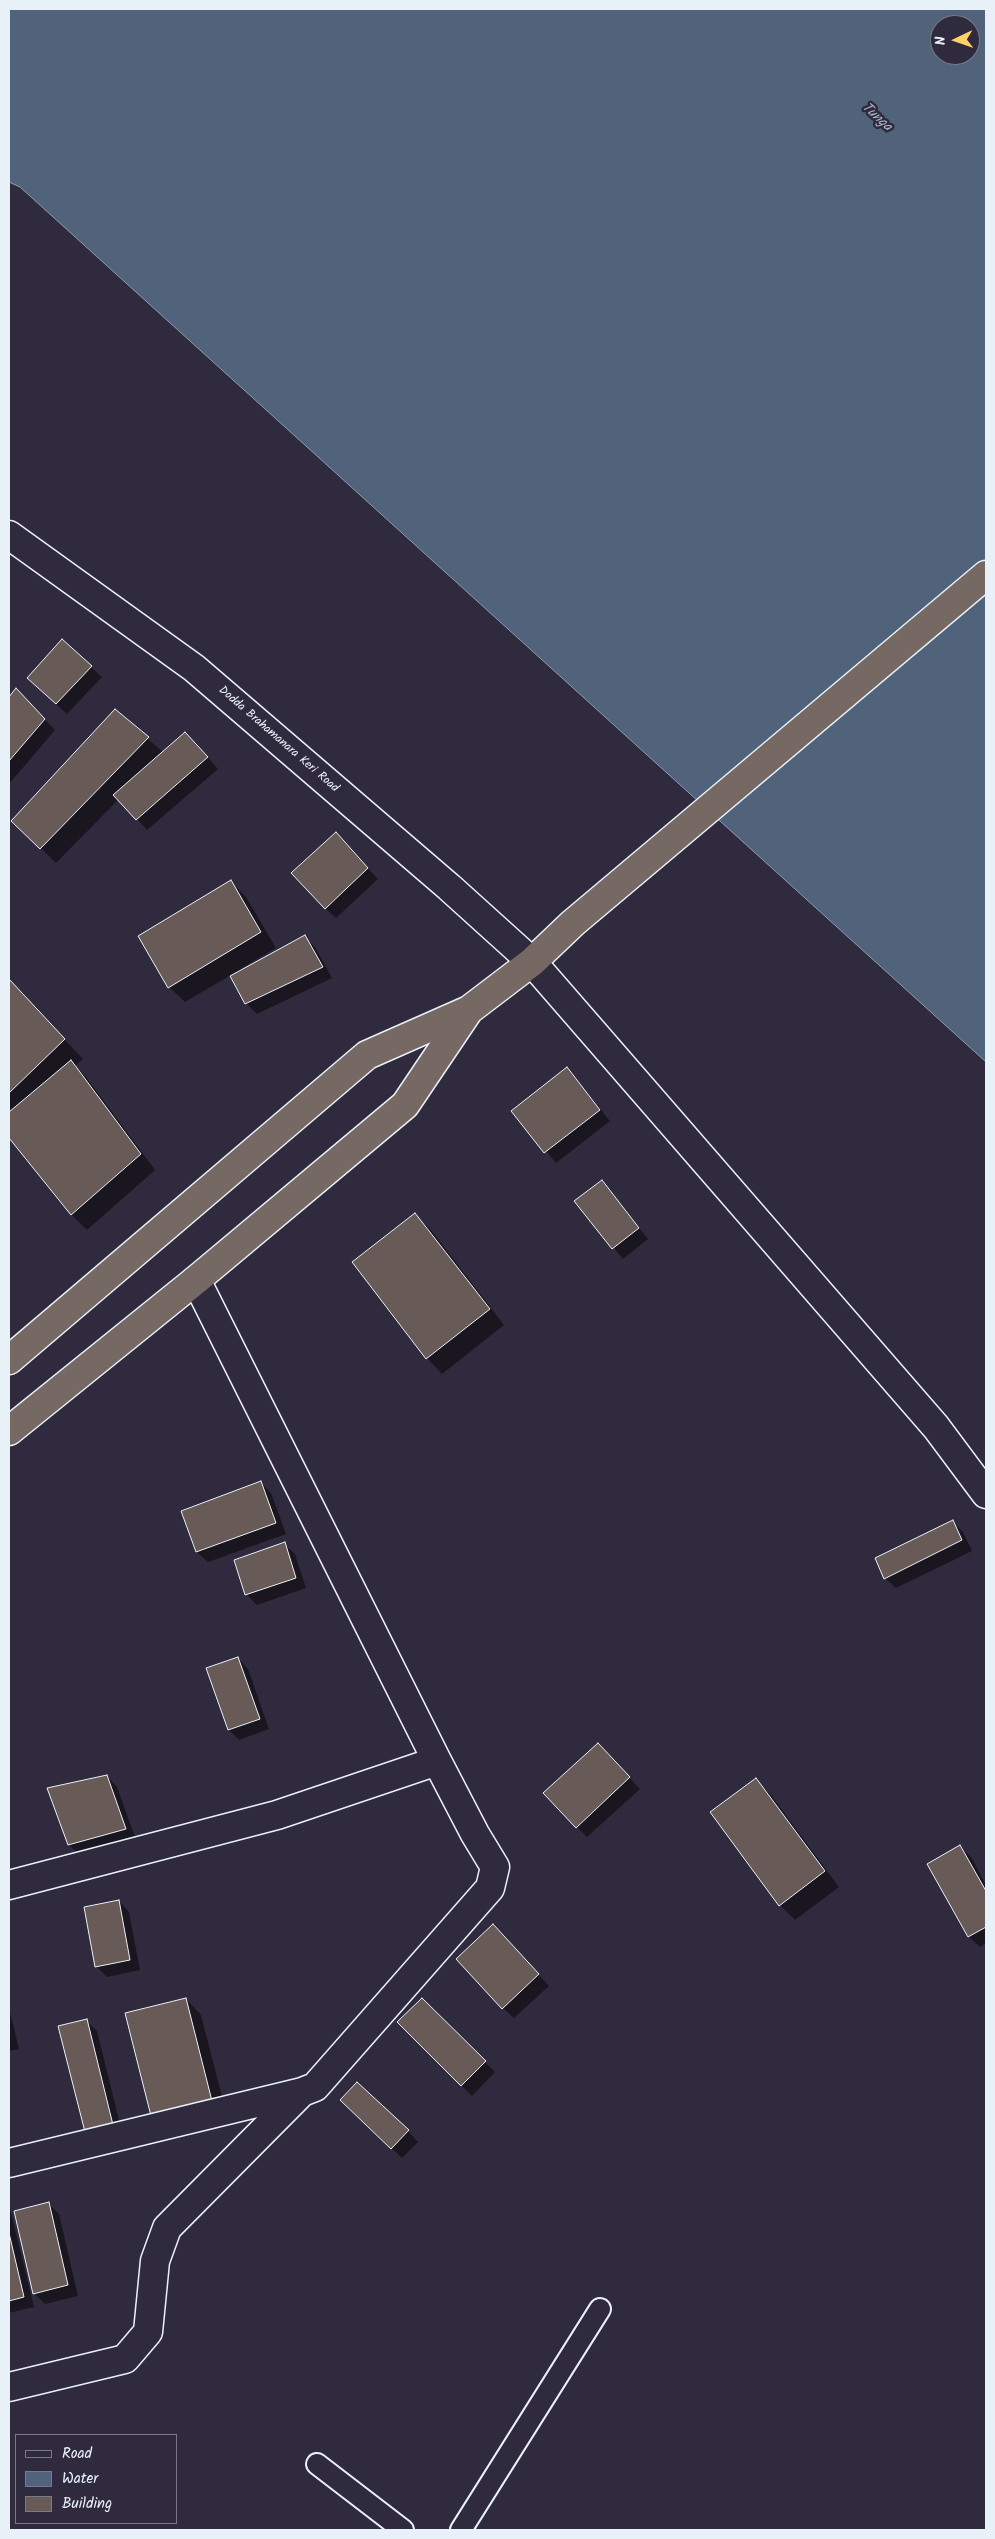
<!DOCTYPE html>
<style>
body{margin:0}
#map{position:relative;width:995px;height:2539px;overflow:hidden;background:#2f2a3d;font-family:Kalam,sans-serif}
canvas{display:block}
.frame{position:absolute;inset:0;border:10px solid #e8f1f8;pointer-events:none}
.legend{position:absolute;left:15px;top:2434px;width:162px;height:90px;box-sizing:border-box;background:#2f2a3d;border:1px solid #797a88;margin:0;padding:6px 9px;list-style:none;font-size:15px;color:#e8f1f8}
.legend li{display:flex;align-items:center;gap:10px;height:25px}
.legend b{width:25px;border:1px solid #797a88}
.north{position:absolute;left:930px;top:15px;width:50px;height:50px;box-sizing:border-box;background:#2f2a3d;border:1px solid #797a88;border-radius:50%;rotate:267deg;font-size:14px;font-weight:700;line-height:20px;text-align:center;color:#e8f1f8}
.north::after{content:'';display:block;margin:auto;width:18px;height:22px;background:#ffd166;clip-path:polygon(50% 0,100% 100%,50% 72%,0 100%)}
</style>
<div id="map">
<canvas width="995" height="2539"></canvas>
<div class="frame"></div>
<ul class="legend">
<li><b style="height:6px;background:#2f2a3d"></b>Road</li>
<li><b style="height:14px;background:#50637b"></b>Water</li>
<li><b style="height:14px;background:#685b57"></b>Building</li>
</ul>
<div class="north">N</div>
</div>
<script>
const ctx = document.querySelector('canvas').getContext('2d');
ctx.lineJoin = 'round';
function fill(path, color) {
  ctx.fillStyle = color;
  ctx.fill(path, 'evenodd');
}
function shape(rows) {
  const path = new Path2D();
  for (const r of rows) {
    path.moveTo(r[0], r[1]);
    for (let i = 2; i < r.length; i += 2) path.lineTo(r[i], r[i + 1]);
  }
  return path;
}
function strokePath(path, color, width, dash) {
  ctx.strokeStyle = color;
  ctx.lineWidth = width;
  ctx.lineCap = dash ? 'butt' : 'round';
  ctx.setLineDash(dash || []);
  ctx.stroke(path);
}
function drawText(font, color, halo, rows, align = 'center') {
  ctx.font = font + ' Kalam,sans-serif';
  ctx.lineWidth = 5;
  ctx.setLineDash([]);
  ctx.textBaseline = 'middle';
  ctx.strokeStyle = halo;
  ctx.fillStyle = color;
  for (const [text, x, y, turn = 0] of rows) {
    ctx.save();
    ctx.translate(x, y);
    ctx.rotate((+turn || 0) * Math.PI / 180);
    ctx.textAlign = isNaN(turn) ? turn : align;
    if (halo) ctx.strokeText(text, 0, 0);
    ctx.fillText(text, 0, 0);
    ctx.restore();
  }
}
const water = shape([
 [9,9,986,9,986,1062,20,187,9,182,9,9],
 [940,25,970,25,970,55,940,55,940,25]
]);
const shadow = shape([
 [91,667,102,677,67,714,39,688],
 [16,690,55,730,9,784,9,699],
 [115,711,163,752,196,744,218,769,147,830,119,799,56,863,13,821],
 [346,845,378,879,336,918,325,908],
 [231,882,246,897,276,948,242,968,243,970,304,936,315,947,332,978,257,1014,246,1003,231,975,185,1002,169,987],
 [9,980,83,1059,75,1066,86,1077,155,1170,87,1230,72,1215,9,1136],
 [567,1068,610,1121,556,1163,513,1111],
 [602,1181,648,1239,623,1259,576,1201],
 [415,1215,431,1230,504,1325,442,1374,427,1358],
 [261,1483,271,1493,286,1534,208,1562,197,1552,182,1512],
 [952,1521,963,1532,972,1551,896,1588,885,1578],
 [284,1544,295,1554,306,1588,257,1605,246,1594],
 [238,1658,248,1669,269,1729,239,1740,229,1730],
 [608,1755,640,1789,587,1837,577,1827],
 [107,1776,117,1787,136,1840,80,1855,69,1845],
 [755,1779,771,1795,839,1887,795,1920,780,1905],
 [960,1847,971,1857,986,1885,986,1943,980,1947,969,1937,929,1864],
 [119,1901,129,1912,140,1970,107,1977,96,1966],
 [504,1937,549,1986,514,2018,503,2008],
 [186,1999,201,2015,228,2120,168,2135],
 [422,1999,495,2072,472,2096,399,2022],
 [9,2008,19,2049,9,2051],
 [86,2020,97,2031,123,2136,97,2142],
 [352,2111,408,2131,418,2142,402,2158],
 [48,2203,59,2214,78,2296,45,2304,34,2293],
 [9,2205,34,2307,9,2313]
]);
const building = shape([
 [62,639,92,666,56,704,27,678,62,639],
 [16,688,45,719,9,761,9,697,16,688],
 [115,709,149,737,40,849,11,821,115,709],
 [185,732,208,757,136,820,113,795,185,732],
 [336,832,368,868,325,909,291,873,336,832],
 [231,880,261,932,168,988,138,936,231,880],
 [305,935,323,967,245,1004,230,976,305,935],
 [9,979,65,1039,9,1093,9,979],
 [71,1060,141,1154,71,1215,9,1138,9,1112,71,1060],
 [567,1067,600,1110,544,1153,511,1111,567,1067],
 [602,1180,639,1228,612,1249,574,1201,602,1180],
 [415,1213,490,1309,426,1359,352,1262,415,1213],
 [261,1481,276,1523,196,1552,181,1511,261,1481],
 [953,1520,962,1540,884,1579,875,1558,953,1520],
 [285,1542,296,1578,245,1595,234,1560,285,1542],
 [238,1657,260,1719,228,1730,206,1668,238,1657],
 [598,1743,630,1777,576,1828,543,1793,598,1743],
 [107,1775,126,1829,68,1845,47,1788,107,1775],
 [756,1778,825,1871,779,1906,710,1812,756,1778],
 [960,1845,986,1891,986,1927,968,1937,927,1864,960,1845],
 [119,1900,130,1960,95,1967,84,1907,119,1900],
 [493,1924,539,1974,502,2009,456,1959,493,1924],
 [186,1998,213,2105,152,2120,125,2013,186,1998],
 [422,1998,486,2061,461,2086,397,2022,422,1998],
 [87,2019,113,2125,85,2132,58,2026,87,2019],
 [357,2082,409,2130,391,2149,340,2100,357,2082],
 [49,2202,68,2285,33,2294,14,2211,49,2202],
 [9,2233,24,2297,9,2301,9,2233]
]);
const lane = shape([
 [317,2464,403,2530],
 [461,2530,600,2309]
]);
const street = shape([
 [9,1885,277,1815,437,1761],
 [9,2163,302,2092],
 [9,2387,125,2359,148,2332,155,2261,167,2228,302,2092,315,2087,490,1888,495,1867,475,1834,437,1761,196,1280]
]);
const secondary = shape([
 [9,535,194,668,449,887,532,962,936,1427,986,1494]
]);
const highway = shape([
 [9,1360,367,1055,469,1010,532,962,573,923,986,575],
 [9,1431,196,1280,405,1105,469,1010]
]);
const streetNames = [
 ["Dodda Brahamanara Keri Road",278,740,41]
];
const waterNames = [
 ["Tunga",876,118,42]
];
fill(water, '#50637b');
strokePath(water, '#8d9cad', 1);
fill(shadow, '#0007');
fill(building, '#685b57');
strokePath(building, '#e8f1f8', 1);
strokePath(lane, '#e8f1f8', 24);
strokePath(street, '#e8f1f8', 31);
strokePath(secondary, '#e8f1f8', 31);
strokePath(highway, '#e8f1f8', 31);
strokePath(lane, '#2f2a3d', 20);
strokePath(street, '#2f2a3d', 28);
strokePath(secondary, '#2f2a3d', 28);
strokePath(highway, '#766964', 28);
drawText('12px', '#e8f1f8', '#2f2a3d', streetNames);
drawText('italic 14px', '#abb8c6', '#2f2a3d', waterNames);
</script>
